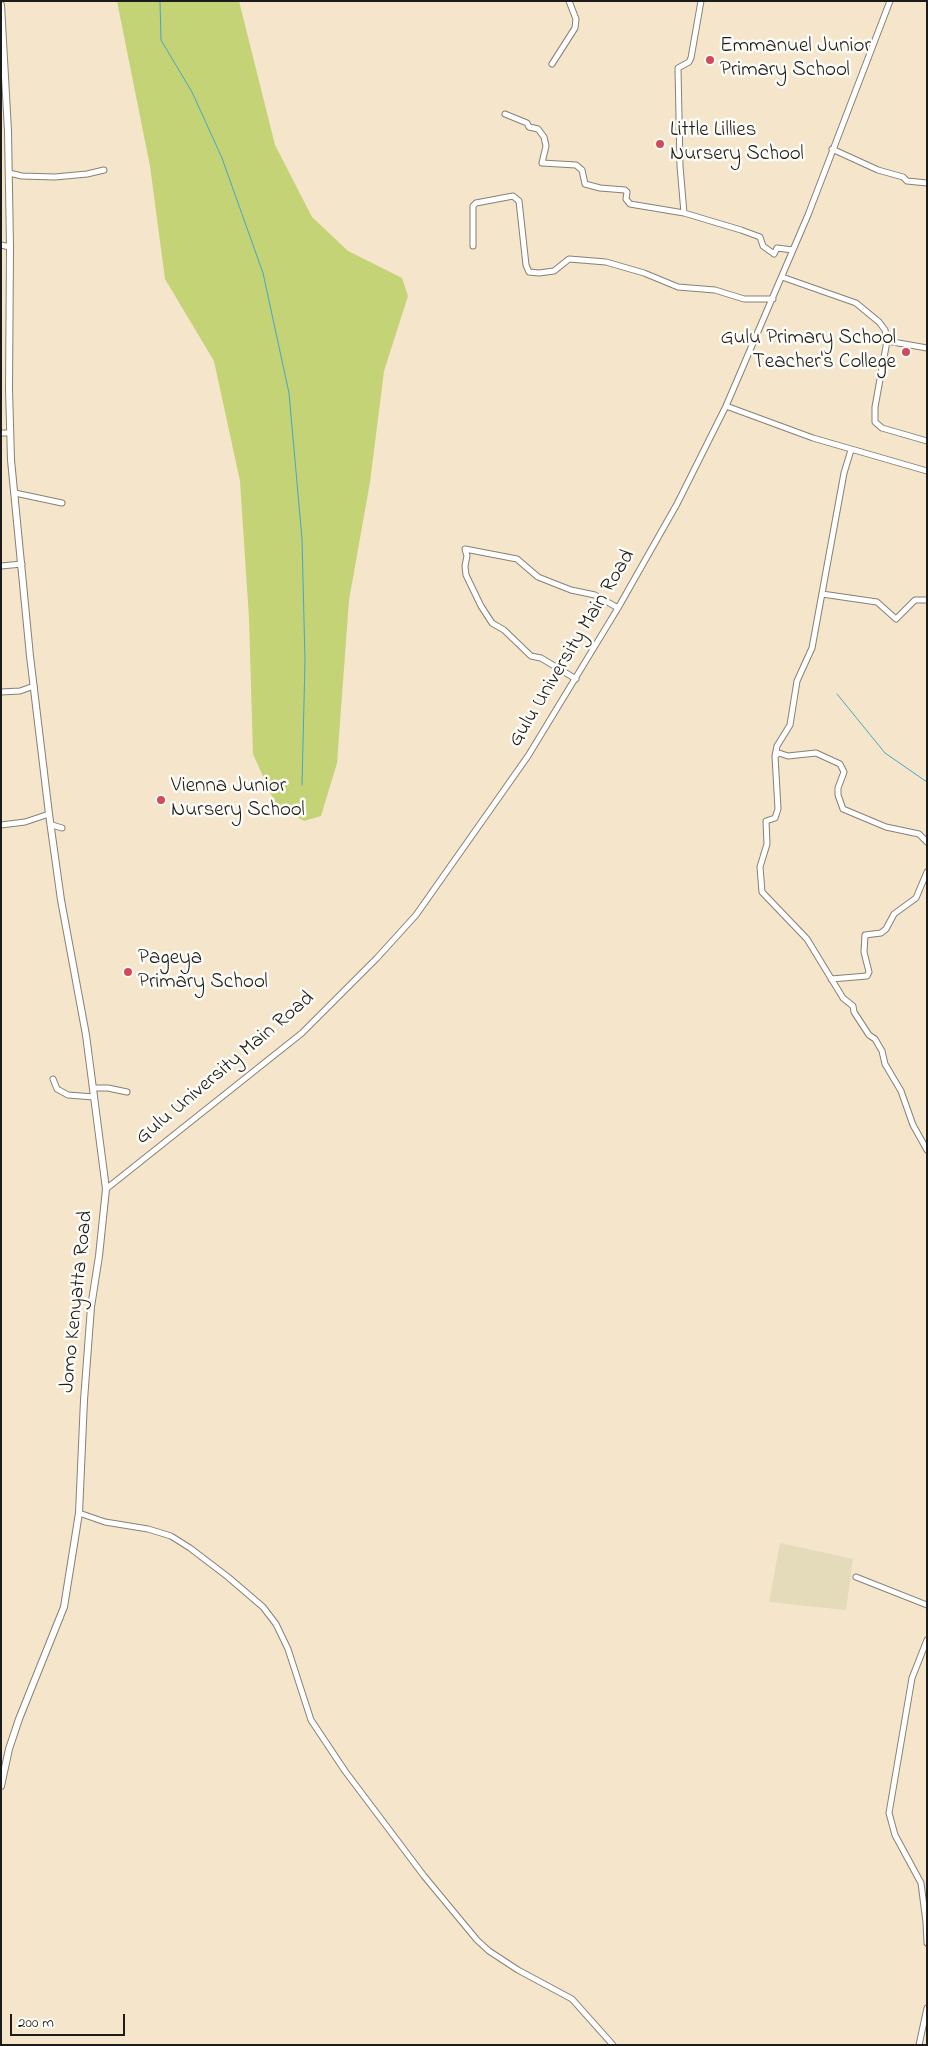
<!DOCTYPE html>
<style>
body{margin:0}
#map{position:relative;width:928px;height:2046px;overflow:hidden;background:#f4e5cb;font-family:"Indie Flower",sans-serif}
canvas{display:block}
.frame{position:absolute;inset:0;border:2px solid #1c1c1c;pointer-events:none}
.scale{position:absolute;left:10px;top:2014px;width:115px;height:22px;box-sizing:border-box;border:2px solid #1c1c1c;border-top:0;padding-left:6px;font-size:15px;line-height:18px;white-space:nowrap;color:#1c1c1c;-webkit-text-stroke:4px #fdfcf7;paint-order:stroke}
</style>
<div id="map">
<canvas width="928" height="2046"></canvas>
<div class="frame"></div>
<div class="scale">200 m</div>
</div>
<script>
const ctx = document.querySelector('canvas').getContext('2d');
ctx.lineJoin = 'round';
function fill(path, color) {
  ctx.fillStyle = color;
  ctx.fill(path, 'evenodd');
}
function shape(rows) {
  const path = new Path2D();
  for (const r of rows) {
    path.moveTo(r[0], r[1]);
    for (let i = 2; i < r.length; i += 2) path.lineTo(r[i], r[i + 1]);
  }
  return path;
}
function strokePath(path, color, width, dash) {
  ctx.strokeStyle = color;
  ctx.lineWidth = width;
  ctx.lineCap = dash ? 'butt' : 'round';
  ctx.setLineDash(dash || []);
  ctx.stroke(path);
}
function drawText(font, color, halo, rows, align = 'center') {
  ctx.font = font + ' "Indie Flower",sans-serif';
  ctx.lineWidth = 5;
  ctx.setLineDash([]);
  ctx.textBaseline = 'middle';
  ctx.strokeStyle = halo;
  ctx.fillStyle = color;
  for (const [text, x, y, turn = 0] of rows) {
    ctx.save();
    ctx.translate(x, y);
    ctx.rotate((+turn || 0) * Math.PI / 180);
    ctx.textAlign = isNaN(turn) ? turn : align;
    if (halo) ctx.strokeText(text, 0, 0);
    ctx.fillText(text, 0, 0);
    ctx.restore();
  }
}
const built = shape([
 [780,1543,853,1559,846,1610,769,1602]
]);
const green = shape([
 [117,1,239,1,275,145,312,217,348,251,402,278,408,296,384,371,370,482,349,600,337,763,321,816,304,821,276,805,253,754,249,618,240,481,214,361,165,279,150,166]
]);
const stream = shape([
 [160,1,161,40,192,92,222,158,263,273,289,393,302,539,305,661,302,785],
 [837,694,885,753,927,782]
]);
const minor = shape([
 [552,64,575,28,576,19,569,1],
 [505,114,527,123,529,127,538,129,544,137,546,146,542,163,576,165,582,170,585,184,600,188,625,190,627,192,626,199,630,204,684,213,741,230,760,237,763,246,774,254,777,248,793,250],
 [832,149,878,170,903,177,907,181,927,183],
 [9,173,22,176,55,177,87,174,104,170],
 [684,213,680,166,678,68,689,62,691,58,701,1],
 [1,245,10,247],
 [473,246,473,206,476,203,513,196,519,201,526,265,529,272,539,273,554,271,569,259,606,262,644,273,678,287,715,290,744,299,773,299],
 [782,277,856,303,879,322,885,330,887,341,875,407,875,422,882,428,927,441],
 [887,341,927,348],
 [726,406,813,438,927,471],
 [1,433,10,433],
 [15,493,62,503],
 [1,566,22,564],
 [822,594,877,602,896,619,915,600,927,600],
 [576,679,541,658,531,656,504,630,492,623,481,606,466,575,465,566,467,556,465,549,517,559,538,577,571,590,595,595,618,608],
 [1,692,20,691,34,686],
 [775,756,777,746,790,725,797,681,812,648,844,473,851,450],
 [1,825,25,822,49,814],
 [52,825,62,828],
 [927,842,919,834,886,827,843,809,838,795,838,788,844,772,840,764,816,753,788,756,779,753,775,756,778,809,775,818,766,821,767,844,760,867,762,892,807,939,843,998,853,1006,854,1012,869,1035,875,1039,882,1051,885,1064,901,1091,913,1125,927,1150],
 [831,979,867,976,869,972,864,952,865,935,881,933,886,929,894,914,916,898,927,872],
 [53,1079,57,1089,68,1095,94,1097],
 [93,1088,108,1088,127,1092],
 [106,1189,302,1033,377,958,416,915,528,756,618,608,677,504,726,406,808,215,890,1],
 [79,1513,105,1522,148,1529,171,1536,190,1548,228,1577,263,1607,276,1624,288,1649,311,1720,345,1771,424,1876,477,1940,489,1951,518,1970,572,1999,613,2045],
 [856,1577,927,1605],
 [927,1640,912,1678,889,1813,895,1835,921,1883,926,1922,927,1943],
 [919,2045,927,2008]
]);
const major = shape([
 [1,5,8,131,10,247,9,389,11,460,30,656,49,814,61,900,86,1035,106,1189,99,1256,91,1307,84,1400,79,1513,64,1607,19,1719,9,1749,1,1786]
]);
const markers = [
 [710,60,5,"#d1495b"],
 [660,144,5,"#d1495b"],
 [906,352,5,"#d1495b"],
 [161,800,5,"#d1495b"],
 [128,972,5,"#d1495b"]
];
const poiNames = [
 ["Emmanuel Junior",720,48],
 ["Primary School",720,72],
 ["Little Lillies",670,132],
 ["Nursery School",670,156],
 ["Gulu Primary School",896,340,"right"],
 ["Teacher's College",896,364,"right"],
 ["Vienna Junior",171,788],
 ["Nursery School",171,812],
 ["Pageya",138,960],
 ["Primary School",138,984]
];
const streetNames = [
 ["Gulu University Main Road",573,649,-59],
 ["Gulu University Main Road",226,1069,-40],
 ["Jomo Kenyatta Road",78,1302,-84]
];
fill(built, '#e3dbba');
fill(green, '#c3d375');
strokePath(stream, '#48a6c7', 1);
strokePath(minor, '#888074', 7);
strokePath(major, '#888074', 8);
strokePath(minor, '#fff', 5);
strokePath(major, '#fff', 6);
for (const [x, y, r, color] of markers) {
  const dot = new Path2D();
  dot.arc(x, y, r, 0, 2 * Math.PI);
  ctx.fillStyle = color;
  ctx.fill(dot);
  strokePath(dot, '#fdfcf7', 2);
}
drawText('21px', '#1c1c1c', '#fdfcf7', poiNames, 'left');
drawText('21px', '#1c1c1c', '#fdfcf7', streetNames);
</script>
